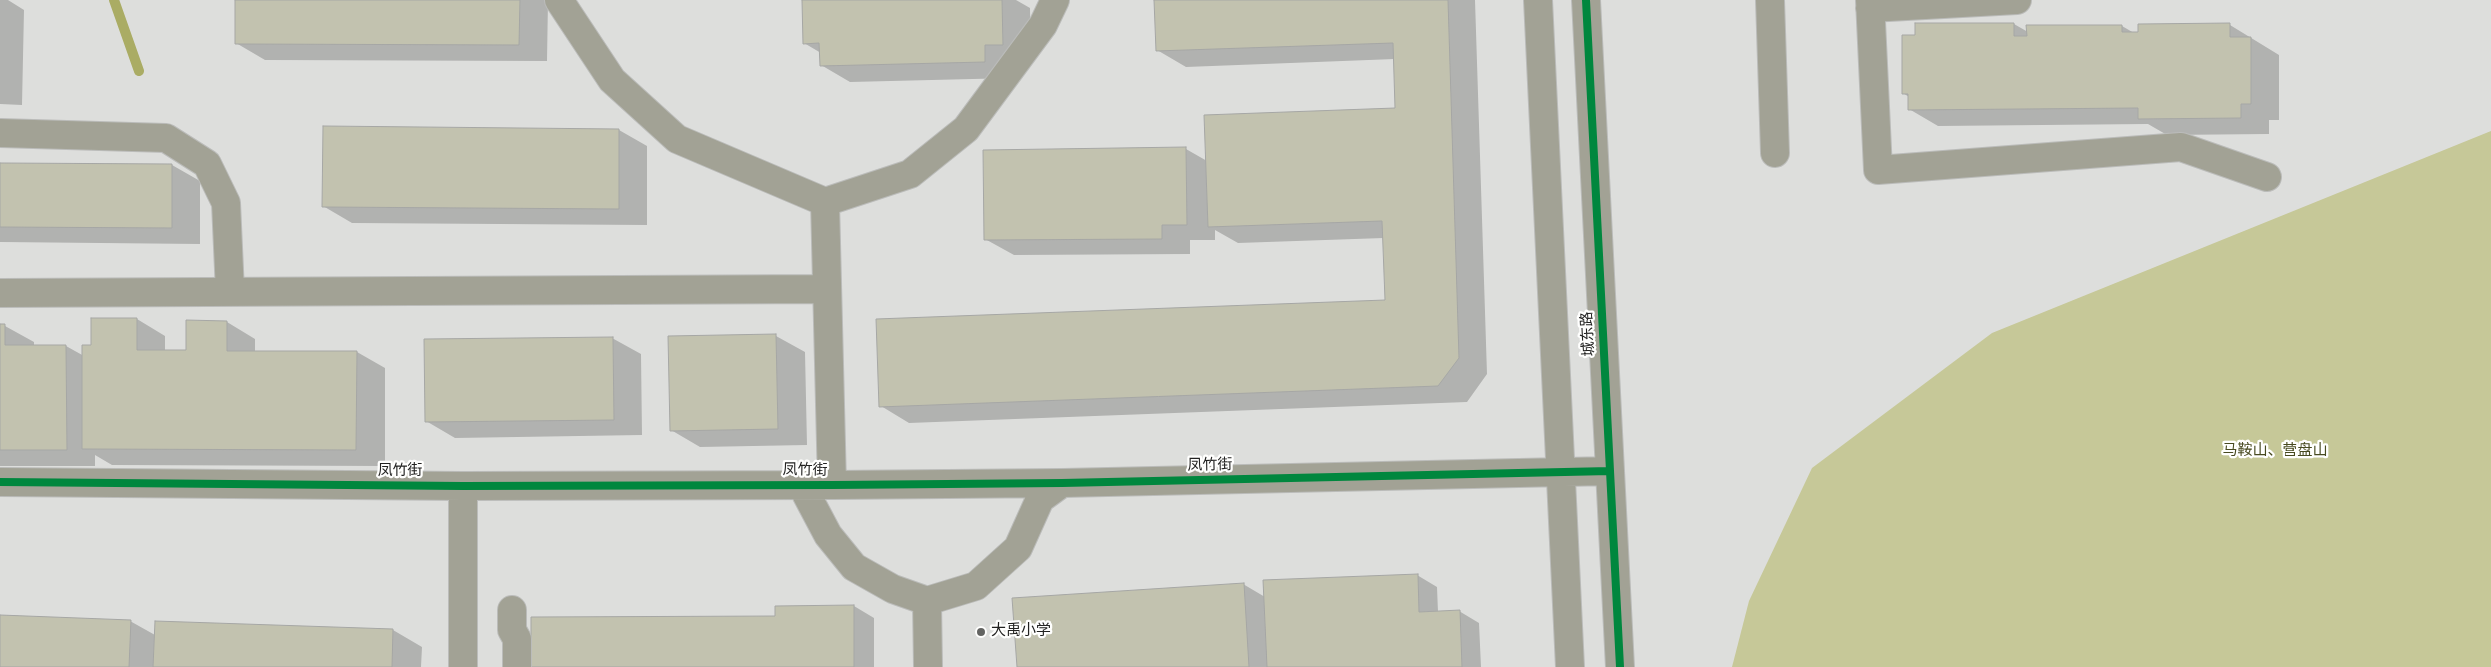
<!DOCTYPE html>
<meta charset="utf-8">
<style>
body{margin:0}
canvas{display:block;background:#dddedc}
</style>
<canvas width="2491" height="667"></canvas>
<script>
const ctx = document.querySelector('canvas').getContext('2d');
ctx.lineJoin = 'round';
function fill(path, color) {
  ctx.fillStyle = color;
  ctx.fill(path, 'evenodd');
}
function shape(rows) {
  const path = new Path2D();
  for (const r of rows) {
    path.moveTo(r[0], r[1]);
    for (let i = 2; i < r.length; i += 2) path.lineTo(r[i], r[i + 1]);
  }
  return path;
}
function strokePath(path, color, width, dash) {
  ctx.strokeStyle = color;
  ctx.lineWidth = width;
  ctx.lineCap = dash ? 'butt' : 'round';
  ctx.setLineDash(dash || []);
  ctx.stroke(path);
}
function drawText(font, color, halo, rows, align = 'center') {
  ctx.font = font + ' "Source Sans 3","Noto Sans SC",sans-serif';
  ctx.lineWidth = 4.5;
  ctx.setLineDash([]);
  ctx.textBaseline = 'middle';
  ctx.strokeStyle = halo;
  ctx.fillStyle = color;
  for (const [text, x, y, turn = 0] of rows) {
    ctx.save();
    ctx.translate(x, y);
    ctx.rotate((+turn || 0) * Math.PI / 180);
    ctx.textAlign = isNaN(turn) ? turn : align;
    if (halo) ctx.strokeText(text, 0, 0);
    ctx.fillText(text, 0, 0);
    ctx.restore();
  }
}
const green = shape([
 [2491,131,2491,667,1732,667,1749,601,1812,468,1992,333]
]);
const shadow = shape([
 [0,0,8,0,24,10,22,105,0,104],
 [236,0,548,0,547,61,265,60,236,43],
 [803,0,1016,0,1030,8,1031,60,1014,78,850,82,821,65,821,53,804,43],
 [1155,0,1475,0,1487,374,1467,402,909,423,881,406,1386,302,1384,238,1238,243,1215,230,1215,240,1190,240,1190,254,1014,255,985,239,984,151,1186,149,1207,161,1397,109,1395,59,1186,67,1157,50],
 [2014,24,2028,32,2122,26,2134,33,2139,33,2139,25,2230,25,2279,55,2279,120,2269,120,2269,134,2167,135,2148,124,1938,126,1909,109,1909,97,1903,93],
 [619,130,647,146,647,225,352,223,323,206],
 [0,164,172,165,200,181,200,244,0,242],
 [137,319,165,336,165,351,188,351,227,322,255,339,255,352,357,352,385,368,385,466,112,465,95,455,95,466,0,466,0,326,5,326,34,342,34,346,66,346,84,356,92,346],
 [776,336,805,352,807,445,700,447,671,430,670,337],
 [612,338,641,354,642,435,455,438,426,421],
 [1417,575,1437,587,1438,612,1459,611,1479,623,1481,667,1018,667,1243,584,1265,597],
 [854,606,874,618,874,667,532,667,776,617],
 [0,616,130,621,155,635,156,622,393,630,422,647,421,667,0,667]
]);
const stream = shape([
 [114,0,139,71]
]);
const building = shape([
 [235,0,520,0,519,45,235,44,235,0],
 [802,0,1002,0,1003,45,985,45,985,62,820,66,819,43,803,44,802,0],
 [1154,0,1448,0,1459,358,1438,386,879,407,876,319,1385,300,1382,221,1208,227,1204,115,1395,108,1393,43,1156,51,1154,0],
 [1915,23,2014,23,2014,36,2027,36,2026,25,2122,25,2122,32,2138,32,2138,24,2230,23,2230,37,2251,37,2251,104,2241,104,2241,118,2138,119,2138,108,1908,110,1908,94,1902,94,1902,35,1915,35,1915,23],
 [323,126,619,129,619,209,322,207,323,126],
 [1186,147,1187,225,1162,225,1162,239,984,240,983,150,1186,147],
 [0,163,172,164,172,228,0,227,0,163],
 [91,318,137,318,137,350,186,350,186,320,227,321,227,351,357,351,356,450,82,449,82,345,91,345,91,318],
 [0,324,5,324,5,345,66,345,67,450,0,450,0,324],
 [776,334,778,429,670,431,668,336,776,334],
 [613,337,614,420,425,422,424,339,613,337],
 [1418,574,1419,612,1460,610,1462,667,1267,667,1263,580,1418,574],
 [1244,583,1249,667,1017,667,1012,598,1244,583],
 [854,605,854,667,531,667,531,617,775,616,775,606,854,605],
 [0,615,131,620,129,667,0,667,0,615],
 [155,621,393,629,392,667,153,667,155,621]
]);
const minor = shape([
 [559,0,612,80,677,139,825,202,910,174,966,129,1043,25,1055,0],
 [1538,0,1570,667],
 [1586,0,1620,667],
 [1770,0,1775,153],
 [1870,0,1878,170,2181,147,2267,177],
 [1870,8,2017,0],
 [0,133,166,138,207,164,226,203,230,292],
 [825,202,832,485],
 [0,293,826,289],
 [0,482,463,486,832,485,1062,483,1610,471],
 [801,484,828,535,854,567,893,589,927,601,976,586,1018,548,1040,499,1062,483],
 [927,601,928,667],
 [512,610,512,630,517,639,517,667],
 [463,667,463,486]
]);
const cycleway = shape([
 [1586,0,1620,667],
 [0,482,463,486,832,485,1062,483,1610,471]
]);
const markers = [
 [981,632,5,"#636462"]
];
const streetNames = [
 ["城东路",1589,334,-93],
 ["凤竹街",1210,466,-1],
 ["凤竹街",805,471,1],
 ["凤竹街",400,472]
];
const parkNames = [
 ["马鞍山、营盘山",2275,452]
];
const poiNames = [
 ["大禹小学",991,632]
];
fill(green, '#c6c898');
fill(shadow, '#0003');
strokePath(stream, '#aaac64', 10);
fill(building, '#c2c2af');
strokePath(building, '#a6a7a5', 1);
strokePath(minor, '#bbbcba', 30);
strokePath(minor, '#a2a295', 28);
strokePath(cycleway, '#00873e', 8);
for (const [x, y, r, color] of markers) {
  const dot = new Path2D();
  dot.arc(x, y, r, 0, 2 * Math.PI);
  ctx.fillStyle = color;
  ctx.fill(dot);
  strokePath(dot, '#fffffe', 2);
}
drawText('15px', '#222221', '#fffffe', streetNames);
drawText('15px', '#484a20', '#fffffe', parkNames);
drawText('15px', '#222221', '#fffffe', poiNames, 'left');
</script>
